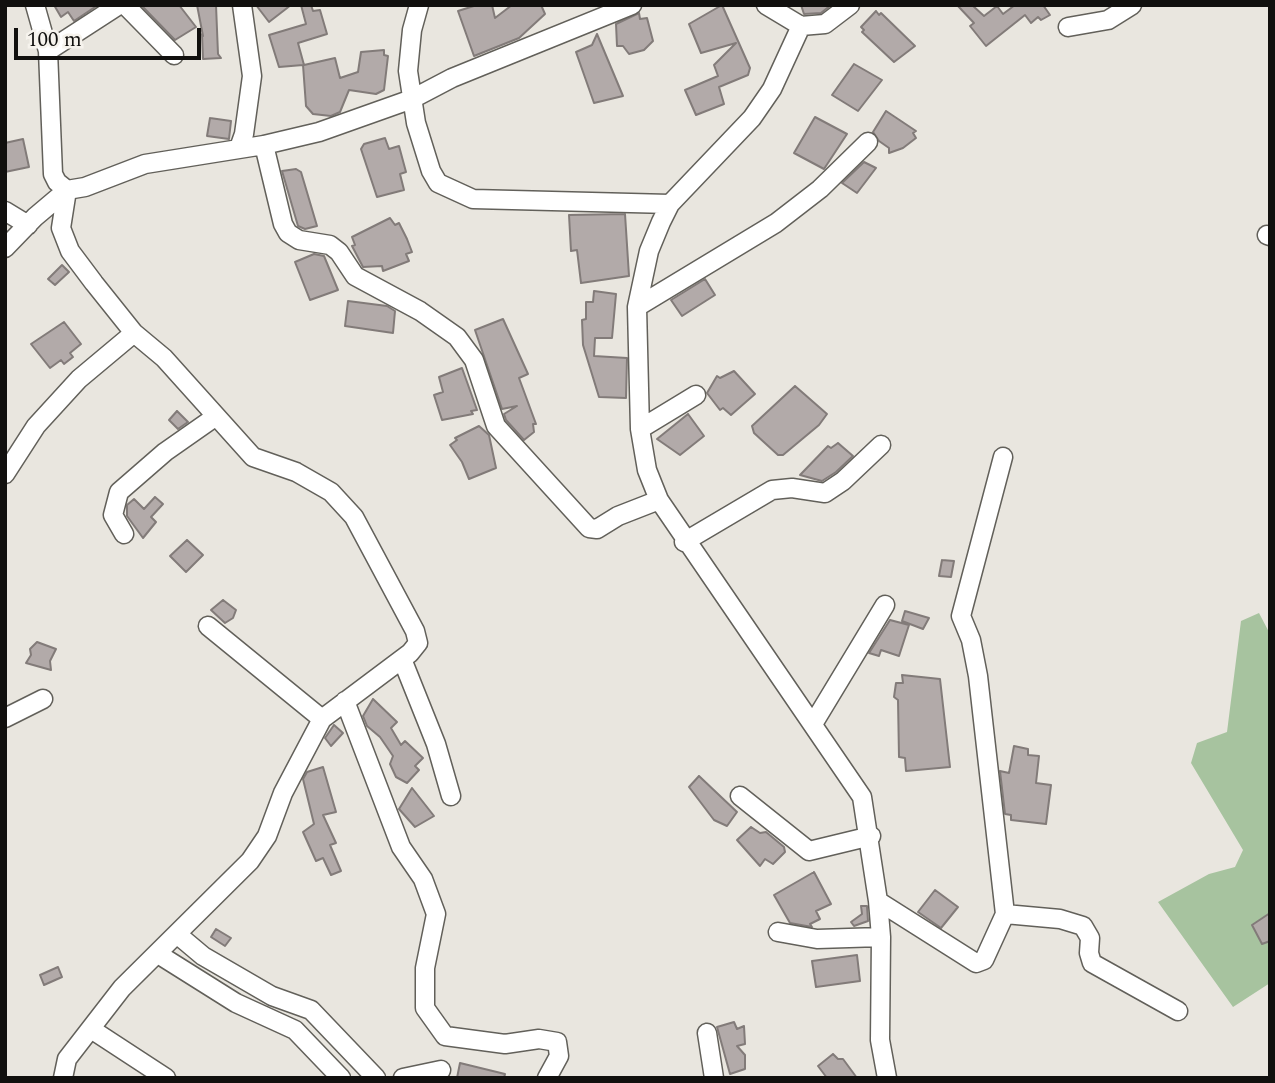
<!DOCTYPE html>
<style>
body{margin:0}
#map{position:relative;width:1275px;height:1083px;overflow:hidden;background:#e9e6df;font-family:Spectral,serif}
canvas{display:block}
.frame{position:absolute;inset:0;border:7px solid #11100e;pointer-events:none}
.scale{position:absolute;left:14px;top:28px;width:187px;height:32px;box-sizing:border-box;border:4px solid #11100e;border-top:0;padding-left:9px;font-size:21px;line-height:24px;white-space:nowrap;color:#11100e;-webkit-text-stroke:5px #f6f3ed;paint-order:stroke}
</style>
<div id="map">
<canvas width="1275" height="1083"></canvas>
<div class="frame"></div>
<div class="scale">100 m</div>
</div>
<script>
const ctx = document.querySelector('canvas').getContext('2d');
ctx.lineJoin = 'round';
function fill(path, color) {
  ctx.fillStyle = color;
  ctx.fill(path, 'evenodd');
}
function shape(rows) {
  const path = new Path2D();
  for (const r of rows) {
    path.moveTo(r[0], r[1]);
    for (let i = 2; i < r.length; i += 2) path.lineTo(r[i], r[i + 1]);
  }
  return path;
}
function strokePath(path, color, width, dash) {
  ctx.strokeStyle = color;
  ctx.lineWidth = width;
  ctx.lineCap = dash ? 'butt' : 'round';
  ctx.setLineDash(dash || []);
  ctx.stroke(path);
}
const green = shape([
 [1259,613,1270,634,1270,983,1233,1007,1158,902,1209,874,1235,867,1243,850,1191,763,1197,743,1227,732,1241,621]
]);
const building = shape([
 [54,5,98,5,74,21,68,12,61,17,54,5],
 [141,5,179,5,196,27,175,40,141,5],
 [197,5,216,5,218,54,221,58,203,59,202,34,203,36,197,5],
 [256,5,291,5,269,22,256,5],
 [301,5,311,5,313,11,320,10,327,34,298,43,304,65,335,58,340,78,358,72,361,52,384,50,384,55,388,56,384,90,376,94,349,90,340,112,331,116,313,114,306,106,303,65,279,67,269,35,306,24,301,5],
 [477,5,492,5,495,18,512,5,541,5,545,14,519,38,474,56,458,11,477,5],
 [722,5,750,68,748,75,719,87,724,104,696,115,685,90,718,76,714,65,736,43,701,53,689,24,722,5],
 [801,5,831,5,821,13,804,14,801,5],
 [957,5,972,5,984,16,997,6,1003,14,1015,5,1043,5,1050,15,1041,20,1038,17,1031,23,1025,15,986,46,970,26,974,23,957,5],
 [876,11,879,15,881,13,915,46,894,62,862,32,864,30,861,27,876,11],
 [639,13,640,19,647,18,653,41,644,50,629,54,623,46,617,46,616,24,639,13],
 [597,34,623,96,594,103,576,52,592,45,597,34],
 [854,64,882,80,858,111,832,95,854,64],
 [886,111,916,131,913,133,916,138,903,148,889,153,889,148,879,141,873,132,886,111],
 [815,117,847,134,824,169,794,153,815,117],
 [210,118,231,121,229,139,207,136,210,118],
 [385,138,389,149,399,146,406,172,400,174,404,190,377,197,361,149,364,144,385,138],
 [23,139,29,167,5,172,5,143,23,139],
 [864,162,876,168,857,193,842,183,864,162],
 [296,169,301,172,317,226,305,229,298,226,282,171,296,169],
 [625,214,629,276,581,283,577,250,571,251,569,215,625,214],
 [390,218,395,225,399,223,407,239,412,252,406,254,409,261,383,271,382,266,363,267,352,246,355,245,352,237,390,218],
 [314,254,324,256,338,290,310,300,295,262,314,254],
 [62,265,69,272,55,285,48,279,62,265],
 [705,279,715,295,682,316,671,300,705,279],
 [594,291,616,294,612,338,595,338,594,356,627,358,626,398,599,397,583,345,582,320,586,319,586,302,593,302,594,291],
 [348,301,387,306,395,311,393,333,345,326,348,301],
 [503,319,528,374,519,378,536,424,533,424,534,432,524,440,506,420,504,414,517,406,502,409,475,330,503,319],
 [64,322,81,344,70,353,73,357,64,364,61,360,50,368,31,344,64,322],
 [462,368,477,410,471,411,473,414,442,420,434,395,443,392,439,377,462,368],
 [734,371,755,394,731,415,723,408,720,410,707,393,717,376,720,378,734,371],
 [795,386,827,414,819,425,783,455,778,455,754,433,752,426,795,386],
 [177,411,188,422,178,429,169,420,177,411],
 [688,414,704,436,680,455,657,439,688,414],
 [479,426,489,435,496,468,469,479,462,462,450,445,457,440,455,438,479,426],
 [838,443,853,456,836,472,822,481,800,475,828,446,831,448,838,443],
 [155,497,163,504,151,517,156,522,143,538,127,516,127,505,134,499,144,509,155,497],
 [187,540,203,555,186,572,170,556,187,540],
 [942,560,954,561,951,577,939,576,942,560],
 [223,600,236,610,233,618,225,623,211,610,223,600],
 [905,611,929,618,923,629,902,621,905,611],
 [890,620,909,625,899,656,881,650,879,656,869,653,890,620],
 [37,642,56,649,50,661,51,670,26,663,31,655,30,649,37,642],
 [902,675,940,679,950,767,906,771,905,758,899,757,898,700,894,697,896,683,903,683,902,675],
 [373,699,397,722,391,728,401,745,405,741,423,758,415,766,419,770,407,783,396,777,390,764,393,756,380,737,367,726,363,716,373,699],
 [334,725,343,733,331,746,325,738,334,725],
 [1014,746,1028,749,1028,755,1039,756,1036,783,1051,785,1046,824,1011,820,1011,815,1005,814,1000,771,1009,773,1014,746],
 [323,767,336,812,323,815,336,843,330,845,341,871,331,875,323,858,316,861,303,832,314,824,303,779,307,772,323,767],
 [699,776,737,812,727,826,714,820,689,787,699,776],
 [412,788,434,816,415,827,399,809,412,788],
 [751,827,760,833,766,832,784,847,785,852,773,864,765,859,760,866,737,840,751,827],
 [814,872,831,904,816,911,820,919,810,924,812,927,790,923,774,895,814,872],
 [935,890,958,907,941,928,918,912,935,890],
 [861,906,867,906,868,921,854,926,851,922,862,914,861,906],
 [1270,913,1270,941,1262,944,1252,925,1270,913],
 [216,929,231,938,225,946,211,937,216,929],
 [857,955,860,981,816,987,812,961,857,955],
 [58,967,62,977,44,985,40,975,58,967],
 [734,1022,737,1029,744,1026,745,1044,737,1046,745,1055,745,1069,730,1074,717,1027,734,1022],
 [833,1054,838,1059,843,1059,857,1078,827,1078,818,1066,833,1054],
 [460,1063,505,1074,504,1078,457,1078,460,1063]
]);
const minor = shape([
 [35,5,48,51,53,174,57,182,67,190],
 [125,5,174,55],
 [419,5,412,30,408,71,416,123,431,171,438,183,473,199,670,204],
 [766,5,801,26,825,24,850,5],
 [801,26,772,89,752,118,670,204,661,222,649,251,637,307,640,429,647,470,659,500,862,797,878,901,881,937,880,1040,887,1078],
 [1068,27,1108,20,1132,5],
 [48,51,119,5],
 [264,145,283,224,288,233,299,240,330,245,339,252,355,276,420,311,457,337,474,360,496,426,589,528,597,529,618,516,659,500],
 [239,148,244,134,252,76,242,5],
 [5,211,28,225],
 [1267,235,1270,236],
 [5,248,35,217,67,190,85,187,145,164,264,145,319,132,412,99,452,78,632,5],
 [637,307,776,223,820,189,868,142],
 [640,429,696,395],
 [5,474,36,426,79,379,134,333],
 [124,534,113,515,119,492,165,452,215,417],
 [684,542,772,490,792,488,825,493,843,481,881,445],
 [208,626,322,719],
 [402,659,436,744,451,796],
 [345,701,401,847,423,879,436,914,425,968,425,1008,445,1036,505,1044,539,1039,557,1042,559,1056,547,1078],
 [5,718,43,699],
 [813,724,885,605],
 [740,796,809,851,871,836],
 [878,901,976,963,984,960,1005,914,978,676,971,640,961,616,1003,457],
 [1005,914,1060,919,1083,926,1090,938,1089,953,1092,963,1178,1011],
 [778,932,817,939,881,937],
 [178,935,203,956,272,996,311,1010,376,1078],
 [158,954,236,1003,295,1030,341,1078],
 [91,1029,166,1078],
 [707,1033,714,1078],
 [63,1078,67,1059,122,988,250,861,267,836,283,793,322,719,410,653,418,643,415,631,354,517,331,492,296,472,253,457,164,358,134,333,94,283,70,251,61,228,67,190],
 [403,1078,441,1070]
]);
fill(green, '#a7c39f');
fill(building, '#b2aaa9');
strokePath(building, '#827b79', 2);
strokePath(minor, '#62605a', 21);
strokePath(minor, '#fff', 18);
</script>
